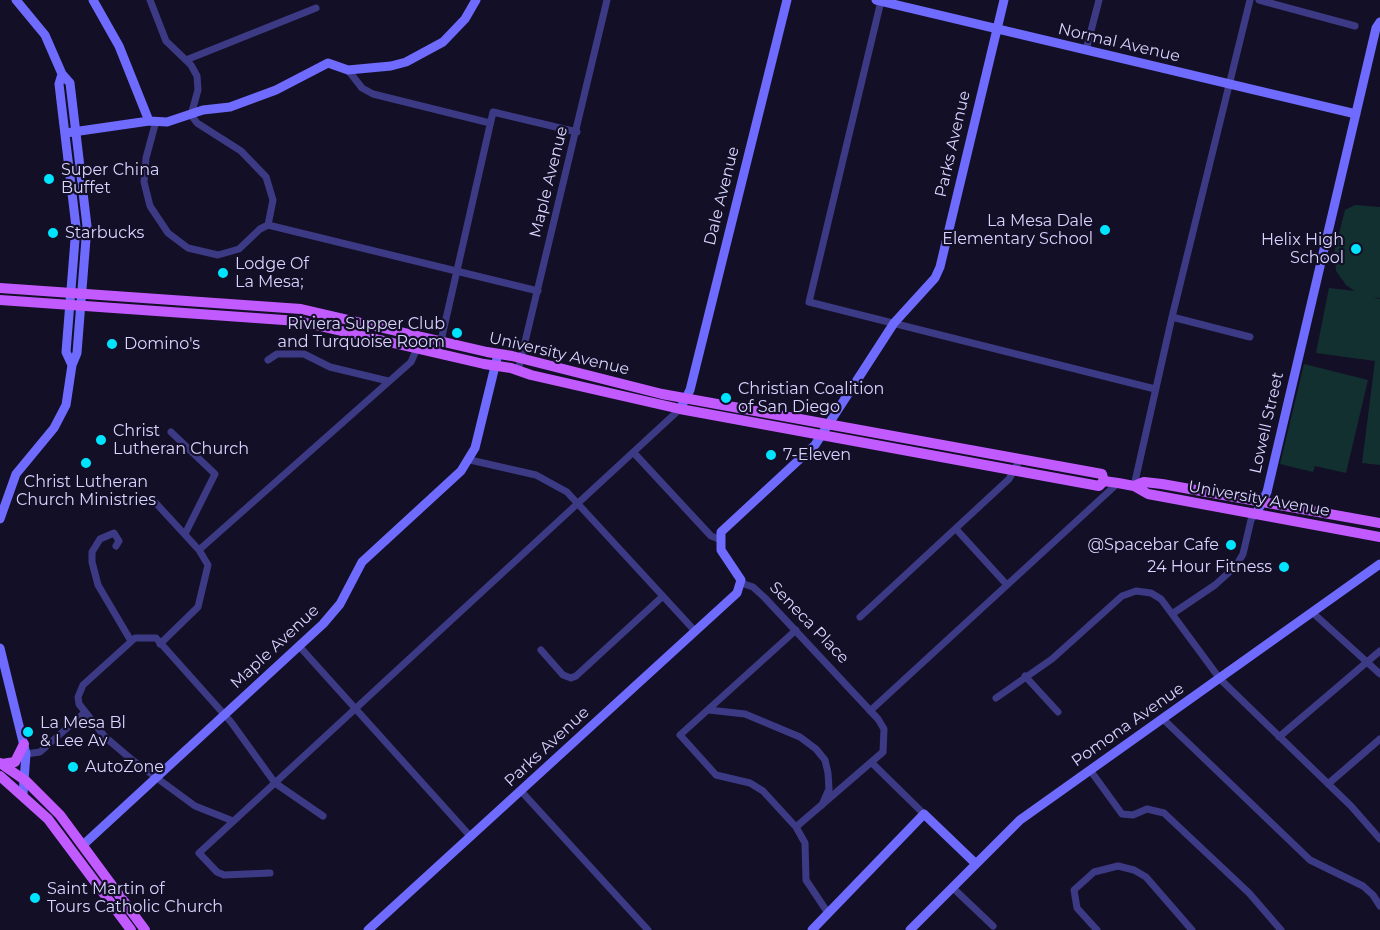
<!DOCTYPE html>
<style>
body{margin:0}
canvas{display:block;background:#130f26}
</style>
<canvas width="1380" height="930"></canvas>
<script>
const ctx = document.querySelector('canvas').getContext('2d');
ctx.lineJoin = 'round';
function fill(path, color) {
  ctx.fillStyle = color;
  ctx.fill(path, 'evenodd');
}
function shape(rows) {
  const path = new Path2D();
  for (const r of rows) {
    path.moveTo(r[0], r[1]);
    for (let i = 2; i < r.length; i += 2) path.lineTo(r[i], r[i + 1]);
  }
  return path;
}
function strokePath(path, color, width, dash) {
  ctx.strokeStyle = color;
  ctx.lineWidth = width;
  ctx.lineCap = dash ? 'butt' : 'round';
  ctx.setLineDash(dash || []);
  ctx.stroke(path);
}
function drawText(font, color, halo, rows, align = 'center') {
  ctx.font = font + ' Montserrat,sans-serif';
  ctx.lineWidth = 4.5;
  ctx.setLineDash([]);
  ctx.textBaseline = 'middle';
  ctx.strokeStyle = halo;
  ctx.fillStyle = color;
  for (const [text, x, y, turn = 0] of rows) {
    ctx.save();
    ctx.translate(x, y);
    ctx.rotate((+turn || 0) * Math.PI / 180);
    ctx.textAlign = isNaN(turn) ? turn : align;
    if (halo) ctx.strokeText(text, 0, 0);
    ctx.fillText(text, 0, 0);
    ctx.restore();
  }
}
const green = shape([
 [1355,205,1380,207,1380,298,1373,297,1380,299,1380,465,1362,463,1375,361,1316,353,1329,288,1355,291,1346,285,1336,271,1334,253,1345,210],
 [1304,364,1368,380,1346,473,1315,466,1313,472,1280,464]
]);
const street = shape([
 [150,0,166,41,191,65,197,76,198,90,191,115,197,123,241,151,266,177,273,200,268,225,260,229,239,249,218,255,188,248,168,233,150,206,144,182,146,158,156,121],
 [1259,0,1355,26],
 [881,1,809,302,1155,389],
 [1086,50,1099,0],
 [186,60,316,8],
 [348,70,362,88,373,94,490,123],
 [268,225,538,291],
 [1172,317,1250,337],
 [438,354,493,112,577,132],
 [268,360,277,354,304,354,330,367,388,381],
 [518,371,607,0],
 [171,432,215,474,185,534],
 [634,453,711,536,719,539],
 [470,460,536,475,567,492,695,631],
 [1134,486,1172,317,1250,0],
 [153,500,199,550,208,565,198,607,160,644],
 [956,529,1007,585],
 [116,546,119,541,114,533,100,539,92,552,92,562,98,585,131,641],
 [199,550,411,362,418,346],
 [741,583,753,587,765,598,878,719,884,729,883,752,796,827],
 [1313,613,1380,674],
 [1172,614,1215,585,1236,566,1243,554,1251,520,1257,512],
 [860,617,1009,479,1020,459],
 [796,630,680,735,716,775,750,783,763,791,796,827,805,843,806,880,828,913],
 [299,646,471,837],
 [541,650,563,675,571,678,576,676,663,596],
 [1025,676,1058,712],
 [996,698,1052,659,1122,596,1136,591,1151,593,1161,599,1220,679,1351,806,1380,839],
 [709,710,745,714,800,737,816,749,825,760,828,773,829,789,822,805],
 [870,711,1118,483],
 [1163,719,1310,860,1363,886,1373,895,1380,906],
 [1279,737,1380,651],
 [26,754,40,752,84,713],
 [872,763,924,814],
 [1090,770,1122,814,1133,815,1147,809,1164,813,1249,893,1281,930],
 [1328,784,1380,739],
 [521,791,648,930],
 [233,821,195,806,131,759,105,737,79,704,78,697,83,685,135,638,156,638,231,722,275,783,323,816],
 [270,873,224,875,217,872,199,853,680,409],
 [952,887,993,926],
 [1097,930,1077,908,1074,890,1094,872,1118,866,1134,870,1146,877,1192,930]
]);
const secondary = shape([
 [93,0,119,46,149,121],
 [876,0,1356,114],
 [62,74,59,84,61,101,76,227,66,352,72,365],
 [66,133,149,121,167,122,203,110,230,107,276,90,328,63,348,70,391,66,406,62,443,42,465,19,476,0],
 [680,409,690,390,787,0],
 [1257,512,1267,492,1376,28,1380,22],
 [0,519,16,474,54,428,66,405,72,365,77,353,87,226,70,83,62,74,45,35,16,0],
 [0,648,26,754,23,794],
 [83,845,323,624,340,604,362,562,461,471,475,448,498,354],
 [368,930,737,593,741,580,721,550,721,532,815,445,894,323,935,278,940,267,1004,0],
 [812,930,924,814,975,863],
 [910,930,1020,820,1380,564]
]);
const primary = shape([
 [0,288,301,309,487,352,512,356,662,394,1102,474,1104,481],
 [0,300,298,321,484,364,511,368,531,375,680,409,1099,486,1104,481,1118,483,1134,486,1148,494,1380,537],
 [1134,486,1144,482,1162,484,1380,523],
 [0,763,26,781,60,815,145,930],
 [2,764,15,762,24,744],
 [0,776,48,819,131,930]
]);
const markers = [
 [49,179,6,"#00e5ff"],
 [1105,230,6,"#00e5ff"],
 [53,233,6,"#00e5ff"],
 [1356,249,6,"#00e5ff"],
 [223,273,6,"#00e5ff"],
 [457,333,6,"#00e5ff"],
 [112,344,6,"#00e5ff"],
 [726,398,6,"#00e5ff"],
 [101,440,6,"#00e5ff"],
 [771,455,6,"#00e5ff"],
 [86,463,6,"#00e5ff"],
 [1231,545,6,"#00e5ff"],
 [1284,567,6,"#00e5ff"],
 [28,732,6,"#00e5ff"],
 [73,767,6,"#00e5ff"],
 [35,898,6,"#00e5ff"]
];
const streetNames = [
 ["Normal Avenue",1119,43,13],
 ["Parks Avenue",953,144,-77],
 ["Maple Avenue",549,182,-76],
 ["Dale Avenue",722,196,-76],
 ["University Avenue",559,354,13],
 ["Lowell Street",1267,423,-77],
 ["University Avenue",1259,499,10],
 ["Seneca Place",809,623,46],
 ["Maple Avenue",275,647,-43],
 ["Pomona Avenue",1128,725,-35],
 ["Parks Avenue",547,747,-43]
];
const poiNames = [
 ["Super China",61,170],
 ["Buffet",61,188],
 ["La Mesa Dale",1093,221,"right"],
 ["Elementary School",1093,239,"right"],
 ["Starbucks",65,233],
 ["Helix High",1344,240,"right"],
 ["School",1344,258,"right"],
 ["Lodge Of",235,264],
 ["La Mesa;",235,282],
 ["Riviera Supper Club",445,324,"right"],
 ["and Turquoise Room",445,342,"right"],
 ["Domino's",124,344],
 ["Christian Coalition",738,389],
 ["of San Diego",738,407],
 ["Christ",113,431],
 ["Lutheran Church",113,449],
 ["7-Eleven",783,455],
 ["Christ Lutheran",86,482,"center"],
 ["Church Ministries",86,500,"center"],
 ["@Spacebar Cafe",1219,545,"right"],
 ["24 Hour Fitness",1272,567,"right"],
 ["La Mesa Bl",40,723],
 ["& Lee Av",40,741],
 ["AutoZone",85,767],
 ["Saint Martin of",47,889],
 ["Tours Catholic Church",47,907]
];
fill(green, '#12302f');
strokePath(street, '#3d3a85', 7);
strokePath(secondary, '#6f6bff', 9);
strokePath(primary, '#c25bff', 10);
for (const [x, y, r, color] of markers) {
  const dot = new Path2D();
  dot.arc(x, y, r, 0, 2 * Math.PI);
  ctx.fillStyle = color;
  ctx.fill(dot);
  strokePath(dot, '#130f26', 2);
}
drawText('16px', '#d9d4ff', '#130f26', streetNames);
drawText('16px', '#d9d4ff', '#130f26', poiNames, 'left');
</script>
